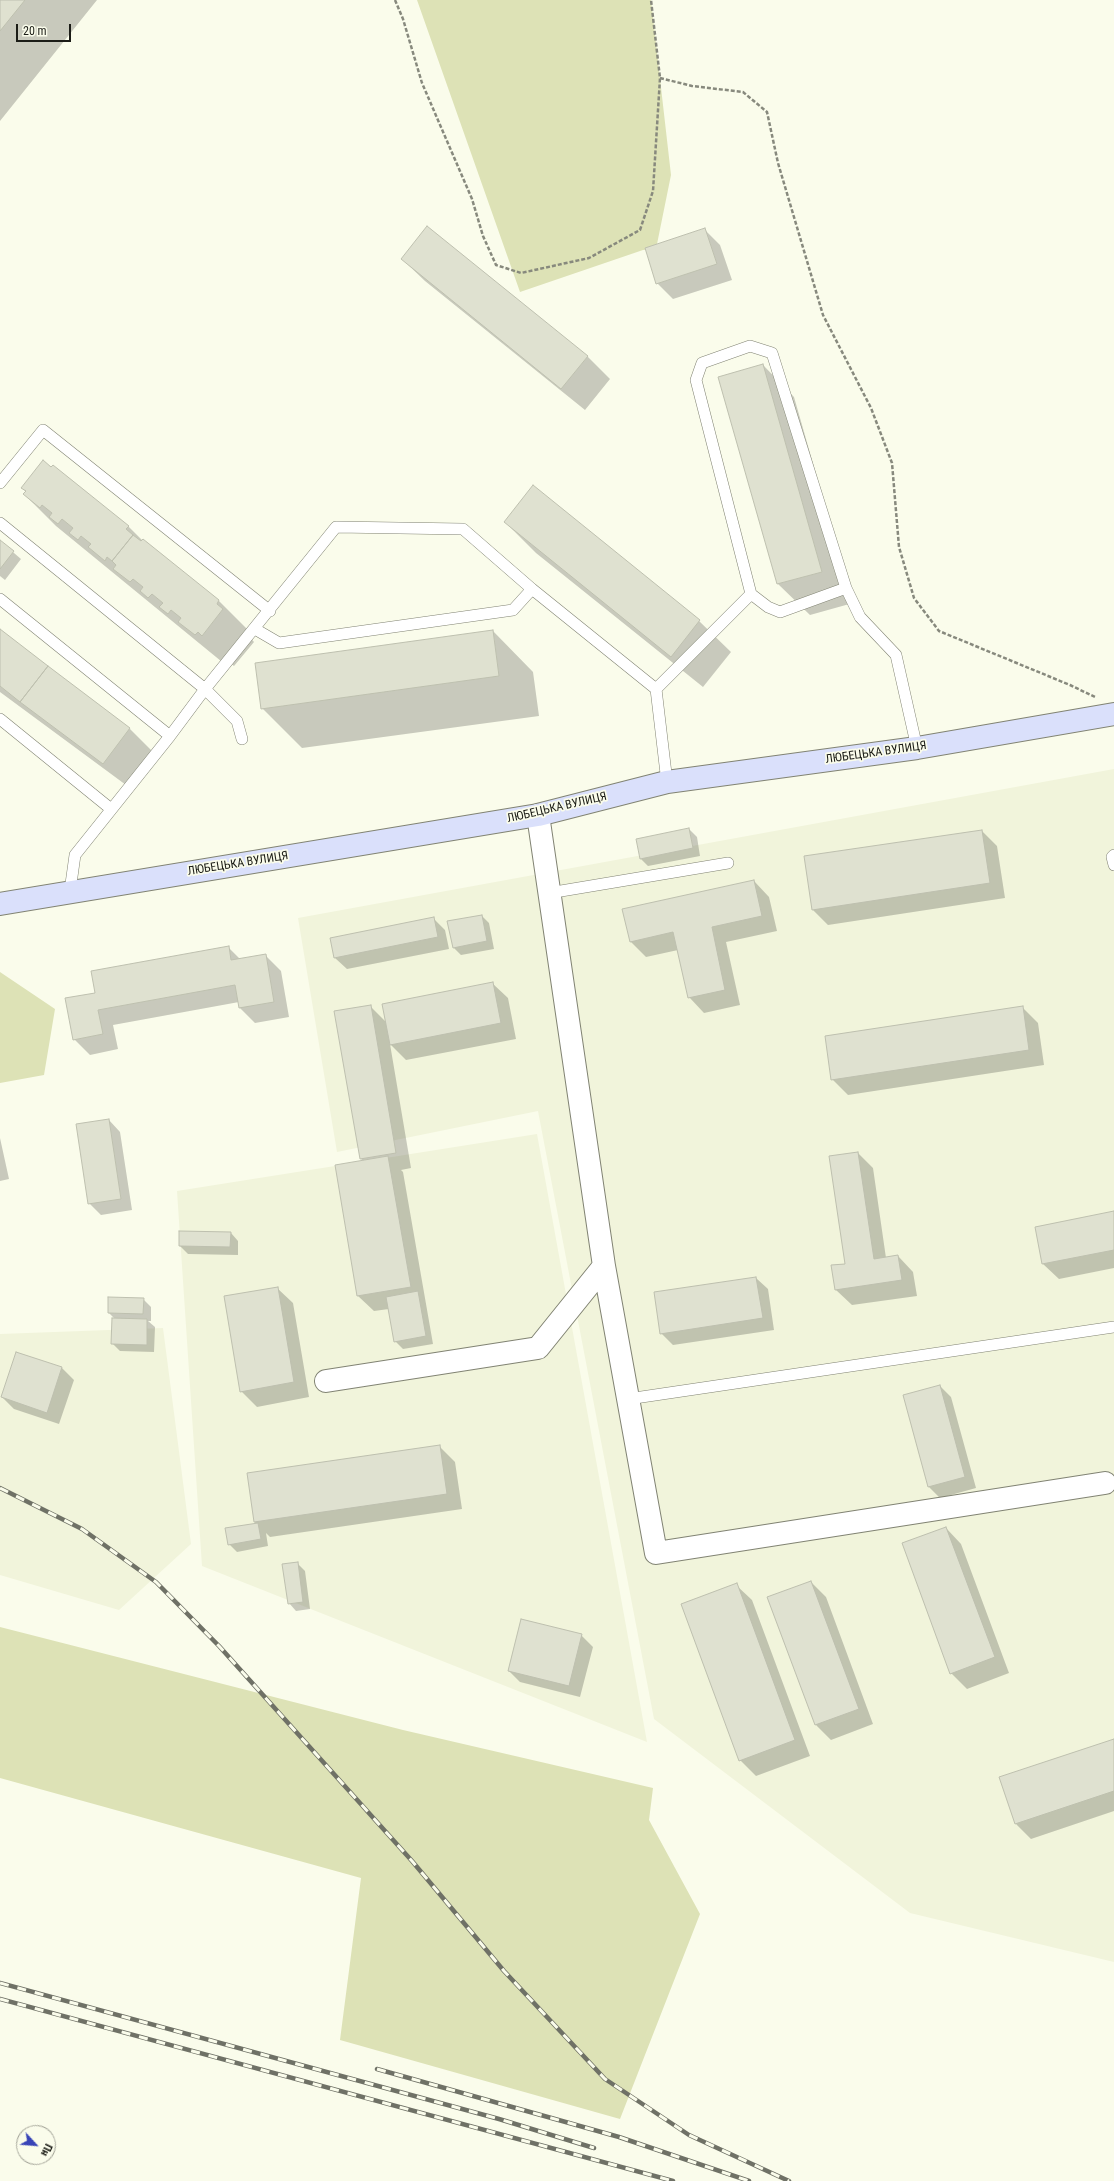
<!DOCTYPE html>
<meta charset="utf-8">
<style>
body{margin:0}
#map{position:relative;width:1114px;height:2181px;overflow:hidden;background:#fafceb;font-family:"Roboto Condensed",sans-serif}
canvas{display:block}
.north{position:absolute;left:16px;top:2125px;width:40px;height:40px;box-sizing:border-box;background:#fafceb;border:1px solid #a1a296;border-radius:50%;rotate:116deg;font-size:11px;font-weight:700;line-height:16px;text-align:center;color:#1b1c16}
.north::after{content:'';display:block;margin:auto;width:14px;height:18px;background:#3844b7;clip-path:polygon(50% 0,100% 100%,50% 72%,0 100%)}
.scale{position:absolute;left:16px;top:24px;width:55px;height:18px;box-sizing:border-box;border:2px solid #1b1c16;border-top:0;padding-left:5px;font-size:12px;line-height:14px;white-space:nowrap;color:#1b1c16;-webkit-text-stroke:3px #fafceb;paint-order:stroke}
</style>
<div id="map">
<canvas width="1114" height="2181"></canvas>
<div class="north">Пн</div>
<div class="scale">20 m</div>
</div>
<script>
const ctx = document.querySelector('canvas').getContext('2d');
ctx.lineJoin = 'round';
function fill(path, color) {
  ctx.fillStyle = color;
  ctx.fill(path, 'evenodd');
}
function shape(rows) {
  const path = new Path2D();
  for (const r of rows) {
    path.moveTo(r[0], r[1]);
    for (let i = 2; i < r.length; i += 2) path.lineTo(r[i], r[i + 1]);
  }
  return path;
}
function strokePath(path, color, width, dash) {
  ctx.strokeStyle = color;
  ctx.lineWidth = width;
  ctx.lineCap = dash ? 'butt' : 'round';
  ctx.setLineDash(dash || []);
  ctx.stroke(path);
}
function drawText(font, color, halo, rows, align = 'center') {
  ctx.font = font + ' "Roboto Condensed",sans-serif';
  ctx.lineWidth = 3.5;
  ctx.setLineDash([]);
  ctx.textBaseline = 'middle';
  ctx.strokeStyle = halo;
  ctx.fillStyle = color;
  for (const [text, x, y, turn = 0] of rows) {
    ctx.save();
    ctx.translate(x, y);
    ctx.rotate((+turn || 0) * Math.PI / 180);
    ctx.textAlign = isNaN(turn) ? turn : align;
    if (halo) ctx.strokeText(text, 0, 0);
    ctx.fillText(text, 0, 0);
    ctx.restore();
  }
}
const built = shape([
 [1114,769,1114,1962,910,1913,654,1719,538,1111,337,1152,298,918],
 [537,1134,647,1742,202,1566,177,1191],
 [163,1328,191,1544,119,1610,0,1575,0,1334]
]);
const green = shape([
 [417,0,651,0,671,175,656,249,643,250,520,292],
 [0,972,55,1009,44,1075,0,1083],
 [0,1627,403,1730,653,1788,649,1820,700,1914,620,2119,340,2040,361,1878,0,1778]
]);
const shadow = shape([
 [0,0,97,0,0,121],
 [705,230,720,245,732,280,673,299,657,283],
 [402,259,587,356,610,379,585,410,425,281],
 [763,365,794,397,853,603,810,615,778,584,720,377],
 [22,488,128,526,143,541,219,601,250,632,248,635,254,642,234,666,230,663,227,666,56,526,24,494,26,492],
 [505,522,699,621,731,652,703,687,536,553],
 [0,541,21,559,5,580,0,576],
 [0,630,129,728,152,751,126,785,0,692],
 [493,631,533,672,539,716,302,748,262,708],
 [689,829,697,837,700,856,648,866,641,859],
 [982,831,997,846,1005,898,828,925,813,910],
 [754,881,769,897,777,931,726,942,740,1005,704,1013,689,997,678,950,646,957,630,941],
 [482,916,489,923,494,949,461,955,454,948],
 [434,919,445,930,449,949,347,969,335,958],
 [228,947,241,960,265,955,281,971,289,1017,255,1023,240,1008,239,1002,113,1025,118,1049,90,1055,74,1039,96,994],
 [492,983,508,998,516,1039,406,1060,390,1044,411,1168,401,1170,403,1172,433,1344,403,1349,395,1341,389,1309,374,1311,358,1296,336,1166,363,1161,361,1159,370,1006,386,1022],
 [1022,1007,1038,1023,1044,1065,848,1095,832,1079],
 [109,1120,120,1132,132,1210,101,1215,89,1203],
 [0,1138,9,1179,0,1181],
 [858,1153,873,1168,886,1258,898,1256,913,1272,917,1296,852,1305,836,1290,833,1266,846,1264],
 [1114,1212,1114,1268,1059,1279,1043,1264,1036,1227],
 [231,1233,238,1241,238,1255,188,1254,180,1246],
 [756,1278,768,1289,774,1330,673,1345,661,1333],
 [277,1288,293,1303,309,1397,257,1407,241,1391],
 [143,1299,151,1307,151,1321,148,1321,155,1327,154,1352,120,1351,113,1344,115,1319,109,1313],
 [17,1353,62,1368,74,1380,59,1424,14,1409,2,1397],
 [940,1386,951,1397,976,1488,940,1498,928,1486],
 [439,1446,455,1462,462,1509,270,1537,266,1533,268,1546,237,1552,229,1544,257,1524,254,1522],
 [946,1528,961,1544,1009,1673,967,1689,951,1673],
 [297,1563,305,1571,310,1609,296,1611,289,1603],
 [811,1582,826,1597,873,1724,831,1740,816,1725,768,1598],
 [736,1585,752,1600,810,1756,756,1776,740,1760],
 [581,1635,593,1647,580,1697,520,1682,509,1671],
 [1114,1740,1114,1811,1031,1839,1016,1824,1000,1778]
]);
const building = shape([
 [0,0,25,0,0,31,0,0],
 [427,226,588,356,561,389,401,259,427,226],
 [705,228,717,264,656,284,645,248,705,228],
 [763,364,822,572,777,584,718,377,763,364],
 [43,460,51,467,53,465,129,526,126,529,133,535,112,561,107,557,105,561,88,547,91,544,81,536,78,540,69,533,73,528,62,519,58,524,49,517,52,513,42,505,40,508,23,494,26,491,21,488,43,460],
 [533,485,700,620,671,657,504,522,533,485],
 [133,535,141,541,143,539,219,600,217,604,223,609,202,636,198,632,195,635,178,622,181,618,171,610,168,614,159,607,163,603,152,594,148,598,140,591,143,587,133,579,130,582,113,569,116,565,112,561,133,535],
 [0,540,14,551,0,569,0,540],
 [0,629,48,666,20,702,0,686,0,629],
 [493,630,499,676,261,709,255,663,493,630],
 [48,666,130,728,103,764,20,702,48,666],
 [689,828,693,848,640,859,636,839,689,828],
 [982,830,990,883,812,910,804,856,982,830],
 [754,880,762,916,712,927,725,990,688,998,673,932,630,942,622,909,754,880],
 [482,915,487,941,453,948,447,921,482,915],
 [434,917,438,937,334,958,330,938,434,917],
 [229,946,231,960,266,954,274,1002,239,1008,235,985,98,1010,103,1034,73,1040,65,998,95,993,91,971,229,946],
 [493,982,501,1023,390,1045,382,1004,493,982],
 [371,1005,396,1153,360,1159,334,1011,371,1005],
 [1023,1006,1029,1050,831,1080,825,1036,1023,1006],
 [109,1119,121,1199,88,1204,76,1124,109,1119],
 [858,1152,874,1259,898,1255,902,1280,835,1290,831,1265,845,1264,829,1156,858,1152],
 [388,1156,411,1287,357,1296,335,1165,388,1156],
 [1114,1211,1114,1250,1042,1264,1035,1227,1114,1211],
 [179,1231,231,1232,230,1247,179,1246,179,1231],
 [756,1277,763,1318,660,1334,654,1292,756,1277],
 [278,1287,294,1382,240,1392,224,1296,278,1287],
 [418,1291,426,1336,394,1342,386,1297,418,1291],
 [108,1297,144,1298,143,1314,108,1313,108,1297],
 [112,1318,147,1319,147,1345,111,1344,112,1318],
 [16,1352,62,1367,47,1413,1,1397,16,1352],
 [940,1385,965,1477,928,1487,903,1395,940,1385],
 [440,1445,447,1494,254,1522,247,1473,440,1445],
 [258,1523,261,1539,228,1545,225,1528,258,1523],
 [946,1527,995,1657,950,1674,902,1543,946,1527],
 [298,1562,303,1602,288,1604,282,1564,298,1562],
 [811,1581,859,1709,815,1725,767,1597,811,1581],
 [737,1583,795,1740,739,1761,681,1604,737,1583],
 [521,1619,582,1634,569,1686,508,1671,521,1619],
 [1114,1739,1114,1791,1015,1824,999,1777,1114,1739]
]);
const path = shape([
 [395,0,403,19,422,83,472,199,483,236,496,265,521,273,589,258,640,230,653,191,660,78,651,0],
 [660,78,692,86,743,92,767,112,778,163,823,315,871,408,892,463,899,547,914,598,939,631,1070,685,1095,697]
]);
const service = shape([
 [0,483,43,430,270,611],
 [0,523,205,689,237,721,242,739],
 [846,588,780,612,768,607,751,594,696,380,702,363,750,346,772,353,846,588,860,617,896,655,917,748],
 [0,599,170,736,75,855,70,891],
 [255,629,279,643,513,610,532,589],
 [656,689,751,594],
 [0,719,111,809],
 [170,736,205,689,336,527,463,529,532,589,656,689,667,782],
 [1114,855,1112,857,1114,865],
 [549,893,728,863],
 [628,1399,1114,1327]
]);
const minor = shape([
 [604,1266,656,1553,1105,1483],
 [326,1381,538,1348,604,1266,538,815]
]);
const secondary = shape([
 [0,904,538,815,667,782,917,748,1114,714]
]);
const rail = shape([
 [0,1488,82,1529,156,1582,219,1646,412,1861,504,1971,605,2079,689,2135,789,2181],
 [0,1983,499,2119,594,2148],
 [0,1999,673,2181],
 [377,2069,619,2137,749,2181]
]);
const streetNames = [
 ["ЛЮБЕЦЬКА ВУЛИЦЯ",876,753,-8],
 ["ЛЮБЕЦЬКА ВУЛИЦЯ",557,808,-13],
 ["ЛЮБЕЦЬКА ВУЛИЦЯ",238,864,-9]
];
fill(built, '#f1f4db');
fill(green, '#dde2b6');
fill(shadow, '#0003');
fill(building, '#dfe1d0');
strokePath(building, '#bec0af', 1);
strokePath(service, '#818373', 12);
strokePath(minor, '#818373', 24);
strokePath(secondary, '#818373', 24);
strokePath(path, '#87897d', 2.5, [4, 2]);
strokePath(service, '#fff', 11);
strokePath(minor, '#fff', 22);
strokePath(secondary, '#dae0fb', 22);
strokePath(rail, '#6f7166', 4.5);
strokePath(rail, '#fafceb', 3, [9]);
drawText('12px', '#1b1c16', '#fafceb', streetNames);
</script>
